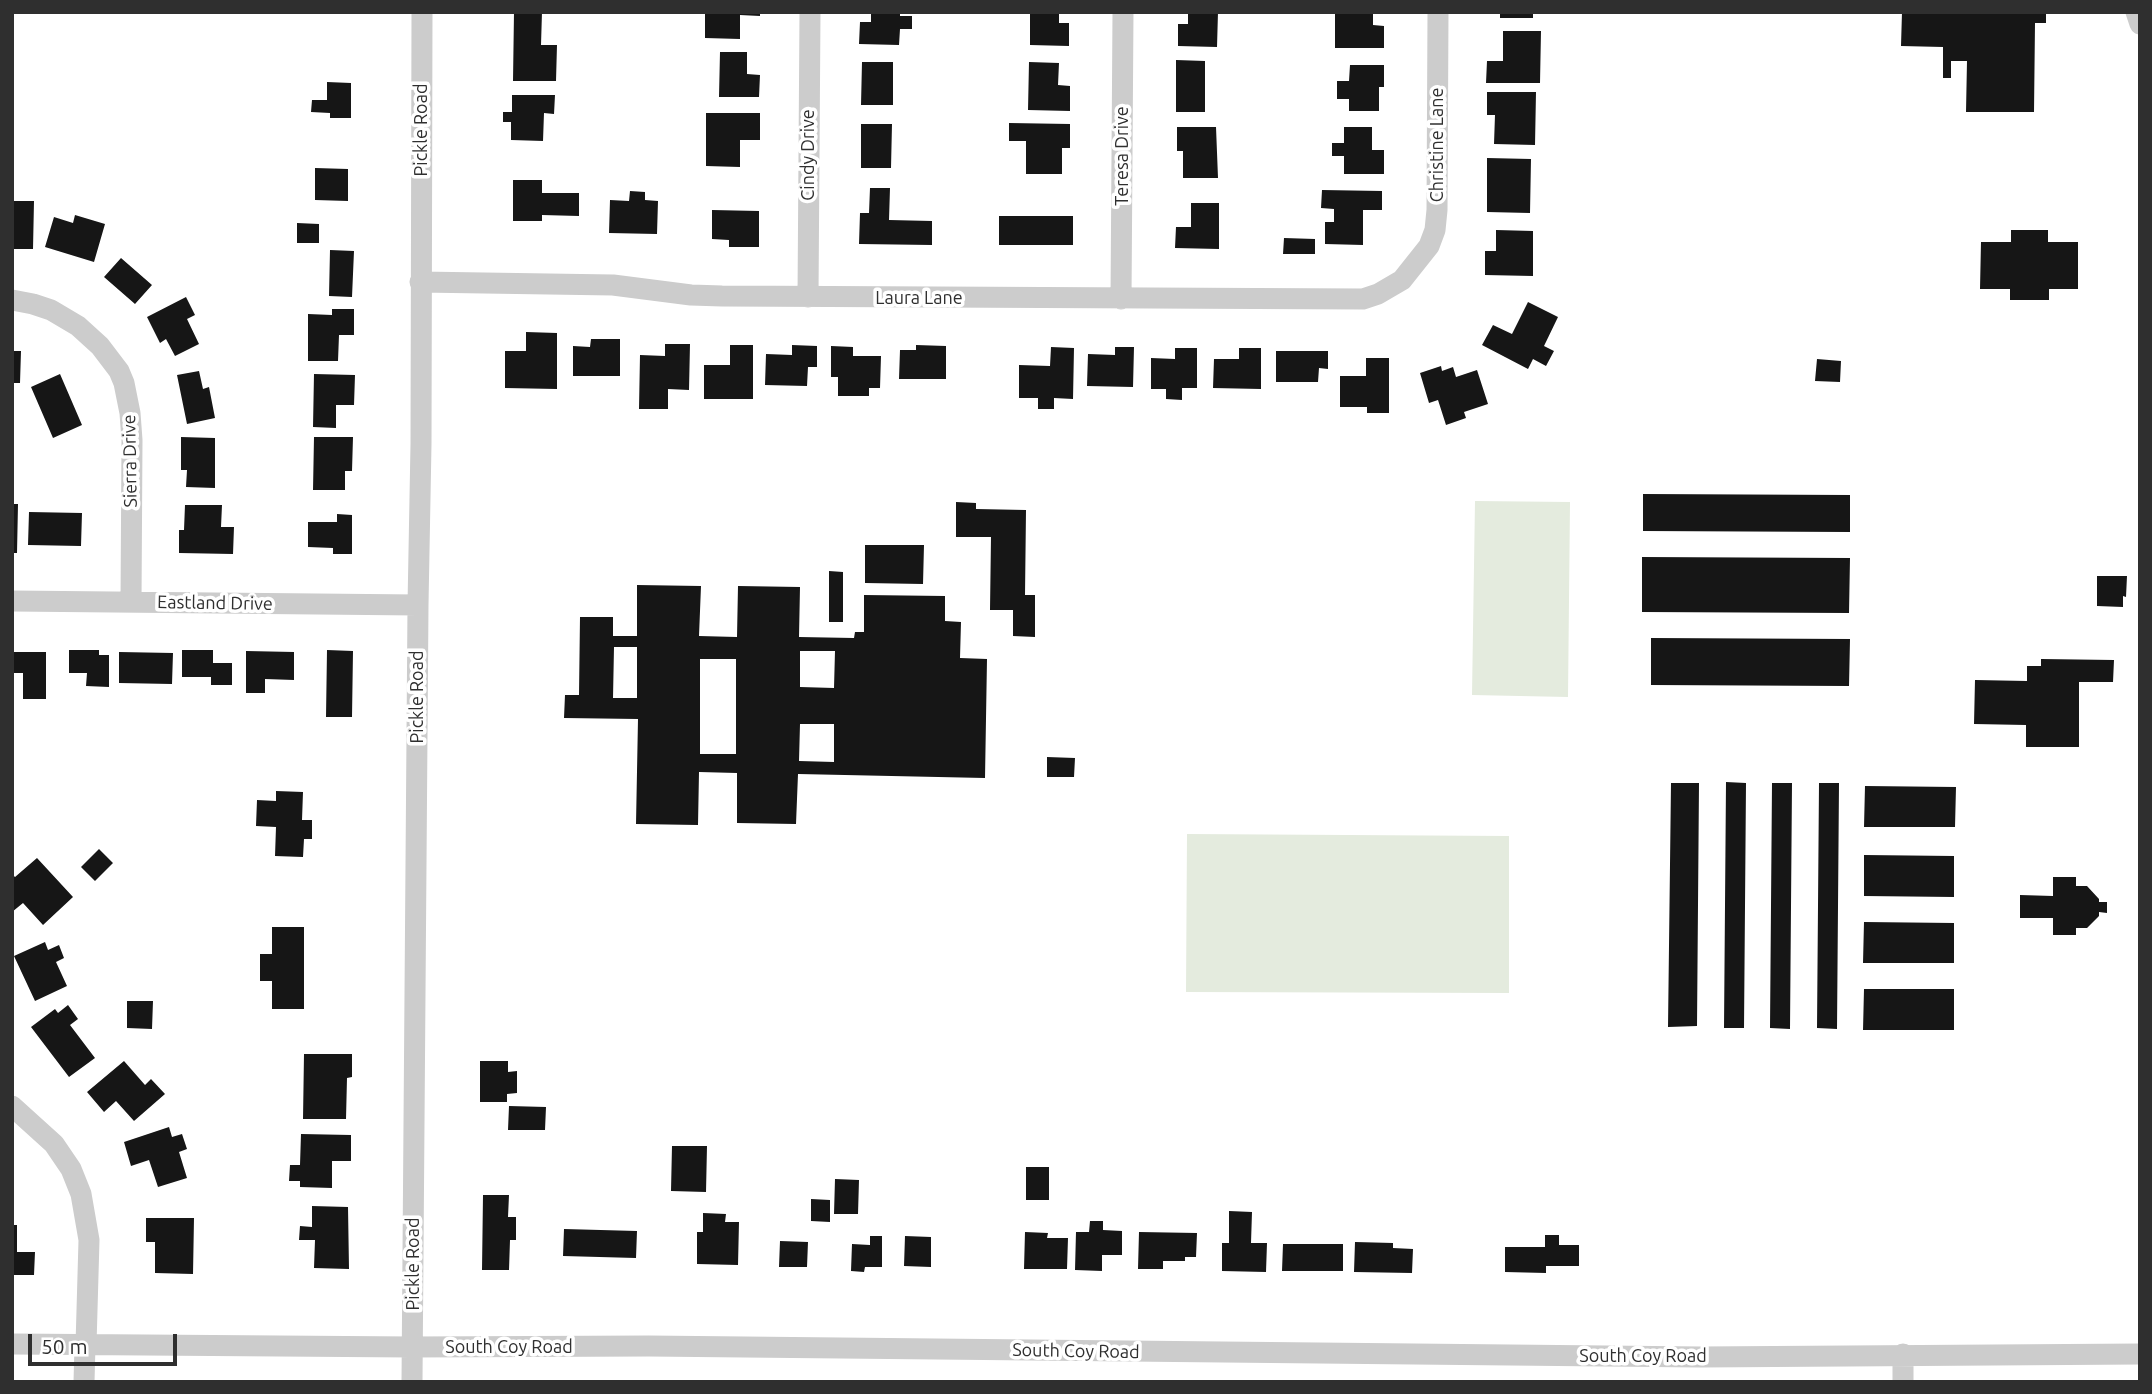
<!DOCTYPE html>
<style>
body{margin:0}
#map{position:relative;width:2152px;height:1394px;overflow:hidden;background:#fff;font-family:Ubuntu,sans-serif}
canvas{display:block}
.frame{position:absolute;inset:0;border:14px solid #2f2f2f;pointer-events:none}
.scale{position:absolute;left:28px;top:1334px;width:149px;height:32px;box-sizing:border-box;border:4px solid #2f2f2f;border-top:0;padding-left:9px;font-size:21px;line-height:24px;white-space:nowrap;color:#2f2f2f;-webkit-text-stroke:5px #fff;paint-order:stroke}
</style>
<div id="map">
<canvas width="2152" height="1394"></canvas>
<div class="frame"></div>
<div class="scale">50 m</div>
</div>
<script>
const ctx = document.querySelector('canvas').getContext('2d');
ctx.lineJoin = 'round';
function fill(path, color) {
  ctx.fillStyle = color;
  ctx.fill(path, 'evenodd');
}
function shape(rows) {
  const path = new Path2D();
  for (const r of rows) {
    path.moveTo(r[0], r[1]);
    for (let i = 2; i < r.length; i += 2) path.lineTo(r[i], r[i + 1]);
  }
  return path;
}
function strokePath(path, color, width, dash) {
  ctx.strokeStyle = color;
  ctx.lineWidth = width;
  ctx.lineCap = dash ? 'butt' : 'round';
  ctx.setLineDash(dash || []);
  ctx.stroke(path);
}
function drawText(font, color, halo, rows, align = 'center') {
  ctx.font = font + ' Ubuntu,sans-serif';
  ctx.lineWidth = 7;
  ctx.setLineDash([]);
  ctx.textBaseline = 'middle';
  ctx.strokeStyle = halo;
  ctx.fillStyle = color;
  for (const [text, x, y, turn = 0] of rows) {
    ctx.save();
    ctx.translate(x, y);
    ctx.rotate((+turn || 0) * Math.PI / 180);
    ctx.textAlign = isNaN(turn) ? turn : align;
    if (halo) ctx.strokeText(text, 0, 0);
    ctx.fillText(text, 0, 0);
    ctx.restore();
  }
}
const green = shape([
 [1475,501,1570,502,1568,697,1472,695],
 [1187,834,1509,836,1509,993,1186,992]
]);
const building = shape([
 [514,12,542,12,541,45,557,45,556,81,513,81],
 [705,12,760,12,760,16,740,15,740,39,705,38],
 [871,12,900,12,900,16,912,16,912,29,900,29,899,45,859,44,860,22,871,22],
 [1030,12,1059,12,1059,23,1069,23,1069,46,1030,45],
 [1188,12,1218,12,1217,47,1178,46,1178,24,1188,24],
 [1335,12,1373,12,1373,25,1384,26,1384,48,1335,48],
 [1500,12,1533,12,1533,18,1500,18],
 [1902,12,2046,12,2046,23,2035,23,2034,112,1966,112,1967,61,1951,61,1951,78,1943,78,1943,47,1901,46],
 [1503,31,1541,31,1540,83,1486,83,1487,61,1503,61],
 [720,52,747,52,747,74,760,75,759,97,719,97],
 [1176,60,1205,61,1205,112,1176,112],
 [862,62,893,62,893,105,861,105],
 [1029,62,1059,63,1058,85,1070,86,1070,111,1028,110],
 [1350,65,1384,65,1384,87,1379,87,1379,111,1349,111,1349,99,1337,99,1337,81,1349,81],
 [327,82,351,83,351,118,330,118,330,113,311,112,312,100,327,100],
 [1487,92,1536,92,1535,145,1494,144,1495,115,1487,115],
 [512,95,555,95,554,114,544,113,543,141,511,140,511,122,503,122,503,112,512,112],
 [706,113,760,113,760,140,740,140,740,167,706,166],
 [1009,123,1070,124,1070,148,1062,148,1062,174,1026,174,1026,141,1009,141],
 [861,124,892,124,891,168,861,168],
 [1177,127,1216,127,1218,178,1183,178,1183,151,1177,151],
 [1344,127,1372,127,1372,150,1384,150,1384,174,1344,174,1344,156,1332,156,1332,143,1344,143],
 [1487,158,1531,159,1530,213,1487,212],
 [315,168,348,169,348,201,315,200],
 [513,180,542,180,542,193,579,193,579,216,542,215,542,221,513,221],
 [870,188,890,188,889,220,932,221,932,245,859,244,860,213,869,213],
 [1322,190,1382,191,1382,210,1363,210,1363,245,1325,244,1325,222,1334,222,1334,209,1321,208],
 [630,191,645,192,645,200,658,201,657,234,609,233,610,200,629,201],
 [12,201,34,201,33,249,12,249],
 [1191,203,1219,203,1219,249,1175,248,1176,227,1191,227],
 [712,210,759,211,759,247,729,247,729,240,712,239],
 [75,215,105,224,94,262,45,247,54,217,73,223],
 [999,216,1073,216,1073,245,999,245],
 [297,223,319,224,319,243,297,243],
 [1496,230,1533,231,1533,276,1485,275,1485,251,1496,251],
 [2011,230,2048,230,2048,242,2078,242,2078,289,2049,289,2049,300,2010,300,2010,289,1980,289,1981,242,2011,242],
 [1284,238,1315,239,1315,254,1283,254],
 [330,250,354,251,352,297,329,296],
 [121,258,152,285,135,304,104,277],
 [186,297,195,315,187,319,199,344,175,356,166,339,160,343,147,317],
 [1528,302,1558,317,1544,346,1554,351,1546,366,1533,359,1528,369,1482,345,1493,325,1512,334],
 [332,309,354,309,354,335,339,335,338,361,308,361,308,314,332,315],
 [526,332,557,333,557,389,505,388,505,351,526,351],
 [591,339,620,339,620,376,573,376,573,346,590,347],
 [665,344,690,344,689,390,668,389,668,409,639,409,640,355,665,356],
 [730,345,753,345,753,399,704,399,704,365,730,365],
 [792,345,817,346,817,367,808,367,807,386,765,385,766,354,792,355],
 [916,345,946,346,946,379,899,379,900,350,916,350],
 [831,346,853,347,853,356,881,356,880,388,869,388,869,396,838,396,838,377,831,377],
 [1051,347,1074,348,1073,399,1054,398,1054,409,1038,409,1038,398,1019,398,1019,365,1050,366],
 [1115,347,1134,347,1133,387,1087,386,1088,354,1115,355],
 [1175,348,1197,348,1197,388,1182,388,1182,400,1166,399,1166,389,1151,389,1151,358,1175,359],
 [1239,348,1261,348,1261,389,1213,388,1214,359,1239,359],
 [12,351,21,351,20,383,12,383],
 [1276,351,1328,351,1328,369,1319,368,1318,382,1276,382],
 [1366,358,1389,358,1389,413,1367,413,1367,407,1340,407,1340,376,1366,376],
 [1817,359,1841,361,1840,382,1815,381],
 [1441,366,1442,371,1453,367,1456,377,1477,370,1488,404,1464,412,1466,418,1446,425,1438,400,1429,403,1420,373],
 [199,371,203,389,209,387,215,418,187,424,177,375],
 [60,374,82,425,53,438,31,387],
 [314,374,355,375,354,405,336,405,336,428,313,427],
 [181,437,215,438,215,488,186,487,187,470,181,470],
 [314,437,353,437,352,471,345,471,345,490,313,490],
 [1643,494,1850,495,1850,532,1643,531],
 [956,502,976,503,976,509,1026,510,1025,595,1035,595,1035,637,1013,636,1013,610,990,610,991,537,956,537],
 [12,504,18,504,17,553,12,553],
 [185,505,222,505,221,527,234,527,233,554,179,553,179,530,184,530],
 [29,512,82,513,81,546,28,545],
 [337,514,352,515,352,554,333,554,333,548,308,547,308,522,337,522],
 [865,545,924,545,923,584,865,583],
 [1642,557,1850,558,1849,613,1642,612],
 [829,571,843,572,843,622,829,622],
 [2097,576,2127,576,2126,597,2123,596,2123,607,2097,606],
 [637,585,701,586,699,636,737,637,738,586,800,587,799,637,854,638,855,632,864,632,864,595,945,596,945,621,961,622,960,658,987,659,985,778,798,774,796,824,737,823,737,773,699,772,698,825,636,824,638,719,564,718,565,695,579,695,580,617,613,617,613,636,637,636],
 [614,647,637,647,637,698,613,698],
 [800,651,835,651,834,688,800,687],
 [700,659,736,659,736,754,700,754],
 [800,724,834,724,834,762,799,761],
 [1651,638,1850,639,1849,686,1651,685],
 [69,650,99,650,99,655,109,655,109,687,86,686,87,673,69,673],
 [182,650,213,650,213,663,232,663,232,685,211,685,211,677,182,677],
 [327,650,353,651,352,717,326,717],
 [246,651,294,652,294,680,265,679,265,693,246,693],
 [12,652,46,652,46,699,23,699,23,673,12,673],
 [119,652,173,653,172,684,119,683],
 [2041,659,2114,660,2113,682,2079,682,2079,747,2026,747,2026,725,1974,724,1975,680,2027,681,2027,666,2041,666],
 [1047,757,1075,758,1074,777,1047,777],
 [1726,782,1746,783,1744,1028,1724,1028],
 [1671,783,1699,783,1697,1026,1668,1027],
 [1772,783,1792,783,1790,1029,1770,1028],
 [1819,783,1839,783,1837,1029,1817,1028],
 [1865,786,1956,787,1955,827,1864,827],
 [276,791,303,792,302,820,312,820,312,839,304,839,303,857,275,856,276,827,256,826,257,800,276,801],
 [99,849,113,863,95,881,81,867],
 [1864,855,1954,856,1954,897,1864,896],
 [37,858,73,897,43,925,23,903,12,912,12,874,15,877],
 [2053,877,2076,877,2076,886,2087,886,2099,899,2099,902,2107,902,2107,913,2099,912,2099,916,2087,928,2076,928,2076,935,2053,935,2053,918,2020,918,2020,895,2053,896],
 [1864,922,1954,923,1954,963,1863,963],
 [272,927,304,927,304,1009,272,1009,272,981,260,981,260,954,272,954],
 [45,942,48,950,59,945,64,958,56,962,67,986,35,1001,14,956],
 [1864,989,1954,989,1954,1030,1863,1030],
 [127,1001,153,1001,152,1029,127,1028],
 [68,1005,78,1019,70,1025,95,1058,69,1077,31,1027,55,1009,58,1013],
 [304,1054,352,1054,352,1077,347,1078,346,1119,303,1119],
 [124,1061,145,1085,151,1079,165,1094,134,1121,116,1101,104,1112,87,1092],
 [480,1061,508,1061,508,1072,517,1071,517,1093,507,1094,507,1102,480,1102],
 [509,1106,546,1107,545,1130,508,1130],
 [169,1127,172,1137,182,1134,187,1149,179,1152,187,1178,158,1187,149,1160,131,1166,124,1142],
 [301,1134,351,1135,351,1161,332,1161,332,1188,300,1187,300,1181,289,1181,290,1165,300,1165],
 [672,1146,707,1146,706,1192,671,1191],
 [1026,1167,1049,1167,1049,1200,1026,1200],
 [835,1179,859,1180,858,1214,834,1214],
 [483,1195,509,1195,508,1217,516,1217,516,1240,510,1240,509,1270,482,1270],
 [811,1199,830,1200,830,1222,811,1221],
 [312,1206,348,1207,349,1269,314,1268,315,1240,299,1240,300,1226,312,1227],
 [1229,1211,1252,1212,1251,1243,1267,1243,1266,1272,1222,1271,1222,1243,1229,1243],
 [703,1213,726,1214,725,1222,739,1222,738,1265,697,1264,697,1232,703,1232],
 [146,1218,194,1218,193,1274,155,1273,155,1242,146,1242],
 [1090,1221,1103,1221,1103,1230,1122,1231,1122,1255,1102,1255,1102,1271,1075,1270,1076,1232,1089,1232],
 [12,1225,17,1225,17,1252,35,1252,34,1275,12,1275],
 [564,1229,637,1231,636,1258,563,1256],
 [1025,1232,1048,1233,1047,1238,1068,1238,1067,1269,1024,1269],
 [1139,1232,1197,1233,1196,1257,1185,1257,1185,1261,1163,1261,1163,1269,1138,1269],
 [1545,1235,1559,1235,1559,1245,1579,1245,1579,1266,1546,1266,1546,1273,1505,1272,1505,1247,1545,1247],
 [870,1236,882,1236,882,1267,865,1267,864,1272,851,1271,852,1244,870,1245],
 [905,1236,931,1237,931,1267,904,1266],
 [780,1241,808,1242,807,1267,779,1267],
 [1355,1242,1393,1243,1393,1248,1413,1249,1412,1273,1354,1272],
 [1283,1244,1343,1244,1343,1271,1282,1271]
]);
const minor = shape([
 [2136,12,2140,24],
 [420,282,613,285,691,295,722,296,1363,299,1378,294,1402,280,1429,246,1435,230,1437,210,1438,12],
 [808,297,810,12],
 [1121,299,1123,12],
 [12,300,33,304,51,310,78,326,100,346,119,371,124,383,130,413,132,440,131,602],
 [12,601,418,605],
 [12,1106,54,1144,71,1169,81,1194,89,1240,86,1345],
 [12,1344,412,1347,649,1346,1701,1357,2140,1354],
 [84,1382,85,1345],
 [412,1382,418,605,421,444,422,12],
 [1903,1382,1903,1354]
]);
const streetNames = [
 ["Pickle Road",421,130,-90],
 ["Christine Lane",1437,145,-90],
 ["Cindy Drive",808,155,-90],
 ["Teresa Drive",1122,156,-90],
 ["Laura Lane",919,298],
 ["Sierra Drive",130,461,-91],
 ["Eastland Drive",215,603,1],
 ["Pickle Road",417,697,-90],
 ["Pickle Road",413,1264,-90],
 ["South Coy Road",509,1347],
 ["South Coy Road",1076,1351,1],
 ["South Coy Road",1643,1356]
];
fill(green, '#e4ebde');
fill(building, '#161616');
strokePath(minor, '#ccc', 21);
drawText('18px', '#2f2f2f', '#fff', streetNames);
</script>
